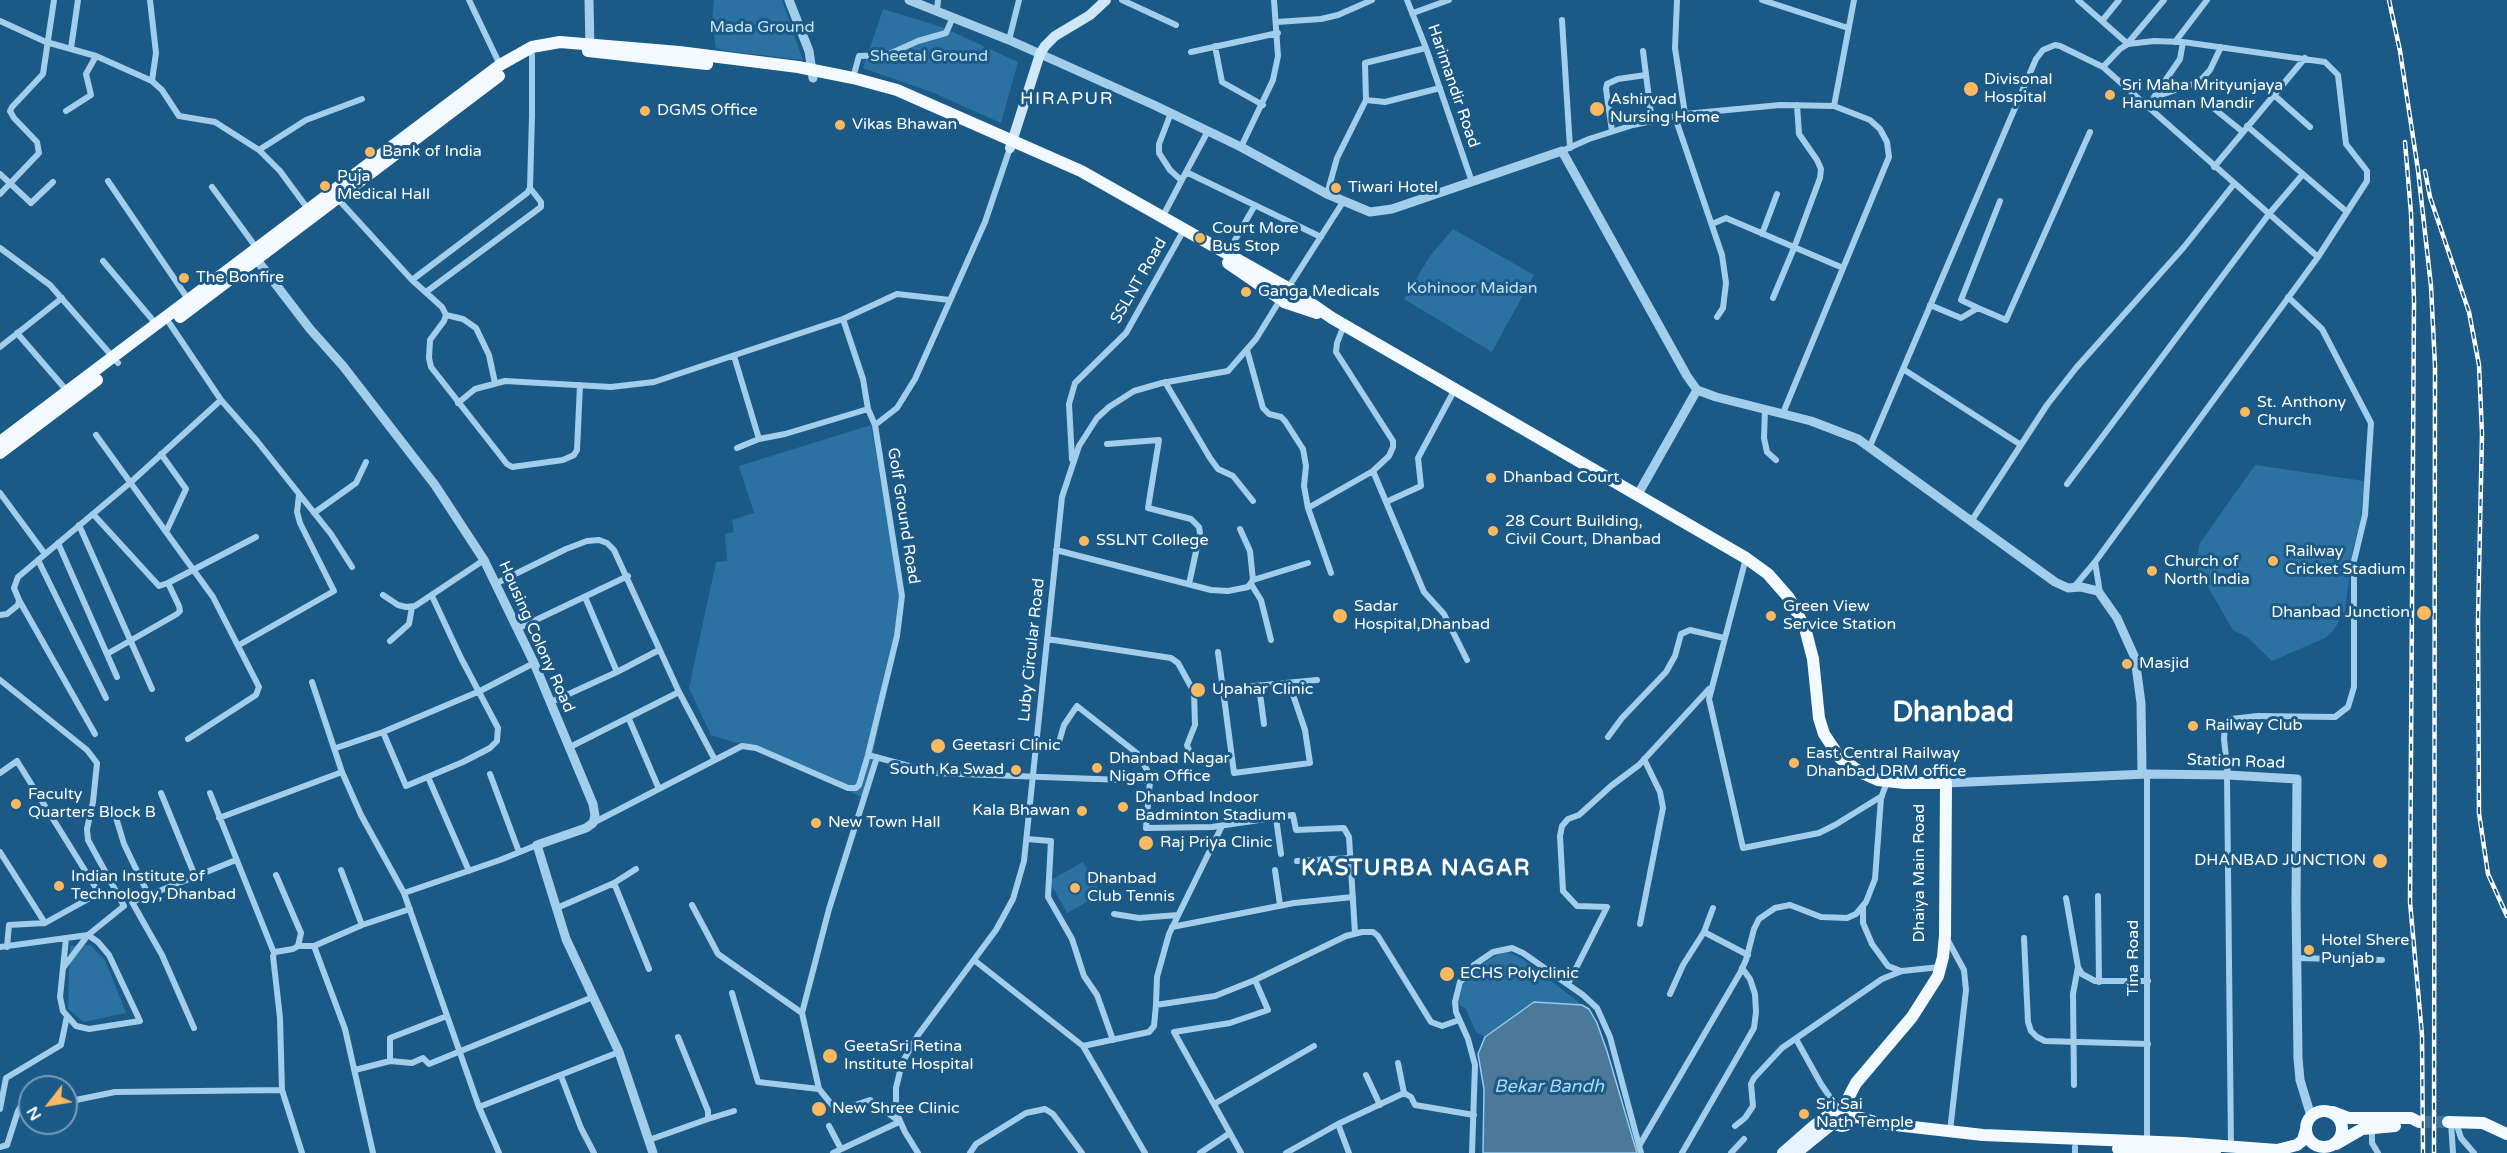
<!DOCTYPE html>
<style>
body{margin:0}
#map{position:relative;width:2507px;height:1153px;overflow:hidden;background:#1b5986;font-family:"Varela Round",sans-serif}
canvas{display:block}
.north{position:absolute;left:18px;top:1075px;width:60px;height:60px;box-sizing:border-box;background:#1b5986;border:2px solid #769bb6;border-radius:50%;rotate:239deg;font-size:16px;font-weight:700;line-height:24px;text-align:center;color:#fff}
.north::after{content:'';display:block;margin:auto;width:21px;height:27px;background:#fdb95f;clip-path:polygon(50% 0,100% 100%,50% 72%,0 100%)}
</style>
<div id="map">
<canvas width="2507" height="1153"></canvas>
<div class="north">N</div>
</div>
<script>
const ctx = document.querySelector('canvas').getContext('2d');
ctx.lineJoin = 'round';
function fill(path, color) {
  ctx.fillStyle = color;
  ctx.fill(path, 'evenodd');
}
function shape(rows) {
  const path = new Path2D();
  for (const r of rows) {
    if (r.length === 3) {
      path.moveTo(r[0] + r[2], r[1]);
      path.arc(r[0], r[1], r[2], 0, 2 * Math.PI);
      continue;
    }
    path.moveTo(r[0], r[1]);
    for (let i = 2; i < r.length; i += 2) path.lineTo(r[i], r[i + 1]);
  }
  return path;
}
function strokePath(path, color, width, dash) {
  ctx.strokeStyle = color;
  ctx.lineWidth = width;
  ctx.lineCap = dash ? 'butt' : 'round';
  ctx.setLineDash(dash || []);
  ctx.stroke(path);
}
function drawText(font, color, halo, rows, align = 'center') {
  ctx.font = font + ' "Varela Round",sans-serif';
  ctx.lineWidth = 6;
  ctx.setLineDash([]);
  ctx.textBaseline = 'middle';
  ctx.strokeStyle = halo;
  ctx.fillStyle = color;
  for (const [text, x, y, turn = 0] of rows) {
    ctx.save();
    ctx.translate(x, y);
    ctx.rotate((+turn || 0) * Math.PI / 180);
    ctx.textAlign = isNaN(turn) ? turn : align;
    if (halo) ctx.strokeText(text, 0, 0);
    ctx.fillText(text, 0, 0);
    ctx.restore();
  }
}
const green = shape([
 [714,0,782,0,803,60,727,51,716,48,712,22],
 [883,9,942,27,1018,62,1001,123,934,93,863,68],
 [1453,229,1534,275,1492,352,1404,299,1430,256],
 [871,425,900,596,898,632,864,798,756,749,711,735,689,688,716,562,727,561,725,534,734,532,732,520,754,513,739,466],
 [2255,465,2364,481,2360,524,2353,548,2345,611,2333,631,2325,638,2272,661,2247,637,2233,630,2195,565,2200,543],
 [1083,862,1101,894,1067,913,1049,881],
 [90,945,105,960,126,1013,84,1022,68,1009,70,946],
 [1508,952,1524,960,1582,1005,1534,1002,1485,1037,1476,1032,1466,1009,1458,1004,1463,983,1473,969,1501,953]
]);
const water = shape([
 [1534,1002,1582,1005,1589,1009,1597,1023,1607,1051,1637,1153,1483,1153,1484,1089,1478,1054,1485,1037,1534,1002]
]);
const trunkTunnel = shape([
 [2419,1122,2448,1122]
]);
const minor = shape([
 [150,0,156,53,152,81],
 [469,0,500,65],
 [1122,0,1176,25],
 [1407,0,1426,48,1472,182],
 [1677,0,1675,48,1685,114],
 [1762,0,1848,28],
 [2078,0,2128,44],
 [937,10,938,0],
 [1413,13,1449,0],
 [1562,20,1570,148],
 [0,21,46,42,96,56,152,81,162,90,179,116,215,122,259,150,280,171,308,209],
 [2102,21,2119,0],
 [1277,22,1321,19,1338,15,1372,0],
 [1009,40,1019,0],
 [2175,42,2207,0],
 [2128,43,2164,0],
 [1215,46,1222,82,1263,105],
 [71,48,78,0],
 [1643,51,1652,122],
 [1191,52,1278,33],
 [2103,67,2318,257],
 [853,78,859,56,887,55,918,41,946,33,953,17],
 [2274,95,2310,127],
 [2154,97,2180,59,2183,42],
 [1366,100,1385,102,1440,88],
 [2144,104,2158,96,2199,82,2210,70,2221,47],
 [1834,106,1854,0],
 [2212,107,2243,132],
 [66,111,91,95,86,74,96,56],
 [1171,113,1159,144,1159,153,1170,170,1181,180],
 [1675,117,1722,255,1726,283,1723,308,1717,317],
 [2247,126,2347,212],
 [1612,131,1606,89,1607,84,1618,79,1646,75],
 [1241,147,1273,80,1278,56,1274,0],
 [259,150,306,120,362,99],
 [1562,151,1589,139,1633,125,1685,114,1780,105,1834,106,1870,120,1880,129,1887,142,1889,157,1783,413],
 [2214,167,2305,58],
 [1186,172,1208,131],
 [0,174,31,203,53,182],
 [108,181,188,299],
 [212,187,258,250],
 [0,194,39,153,37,142,14,118,10,111,12,107,43,74,54,0],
 [1327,194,1337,158,1366,100,1365,63,1426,48],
 [337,198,412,280,442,307,446,315,444,321,430,340,429,358,431,367,507,464,512,467,563,460,574,455,577,450,580,385],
 [1163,216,1186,172,1321,237],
 [1712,224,1726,218,1843,268],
 [1762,234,1777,194],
 [0,248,50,285,118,363],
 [1227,254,1255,205],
 [103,261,156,324],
 [412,280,527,193,530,188,532,116,532,55],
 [1288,288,1343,202],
 [426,292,537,210,541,207,541,202,530,188],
 [1773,298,1794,248,1820,178,1821,169,1817,160,1799,134,1797,105],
 [1930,305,1961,318,1978,308,2006,320,2090,132],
 [1978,308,1961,300,2000,201],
 [446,315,463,319,476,328,489,355,495,383],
 [170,324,221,400,257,441,331,534,352,567],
 [1344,325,1337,343,1336,352,1393,441,1393,447,1389,456,1373,471,1424,592,1444,614,1467,660],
 [17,333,68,392],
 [0,347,62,298],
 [1247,350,1263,408,1269,414,1281,417,1285,421,1303,449,1306,466,1304,486,1308,508,1331,573],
 [734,356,759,439],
 [1903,369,2021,445],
 [1165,382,1210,458,1218,469,1233,476,1253,501],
 [458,403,475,389,505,381,611,387,654,382,843,319,897,294,950,300],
 [1765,409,1764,438,1767,452,1776,460],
 [875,425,897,408,915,379,985,222,1010,148],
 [96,435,213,597,257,683,259,687,256,695,188,739],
 [1107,444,1159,440,1148,508,1191,519,1199,527,1200,533,1189,584],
 [1870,446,2036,59,2043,50,2055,45,2060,46,2103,67,2120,49,2128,44,2154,41,2183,42,2325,62,2338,75,2346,144,2367,171,2367,181,2318,257,2095,562],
 [737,448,759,439,785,434,868,409],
 [161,454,186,489,166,532],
 [1072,459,1069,404,1075,383,1126,333,1181,235,1183,227],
 [2067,484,2269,214,2303,174],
 [0,493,45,554],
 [1386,502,1421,486,1418,458,1455,389],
 [1308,508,1373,471],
 [314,513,356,483,366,462],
 [93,514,159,586,168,583,256,537],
 [1972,520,2047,405,2076,368,2184,247,2234,184],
 [79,525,152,689],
 [58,543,117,677],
 [1056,550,1211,590,1228,591,1248,587,1253,580,1250,551,1240,529],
 [1746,558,1709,699,1743,848,1819,833,1835,825,1882,796],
 [38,560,106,698],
 [1253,580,1308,563],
 [497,583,566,549,587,541,599,540,607,543,614,550,679,692,715,760],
 [1251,584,1261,600,1271,640],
 [2074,587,2095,562,2100,593],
 [383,595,398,605,406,607,415,606,484,560],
 [585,597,617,672],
 [19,600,95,734],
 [0,615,7,614,18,605,19,600,14,588,18,577,131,482,221,400],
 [517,629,628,576],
 [1047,639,1171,658,1178,663,1194,692,1195,725,1187,745,1190,753,1201,760,1232,758],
 [390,641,409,624,412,607],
 [239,645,334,591,300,523,297,512,299,495],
 [1218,652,1234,773,1310,763,1305,730,1289,683],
 [107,654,177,614,180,611,179,606,168,583],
 [0,680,87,750,97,763,93,802,87,829,88,840,124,906,88,935,63,968],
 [312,682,342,772,361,815,404,893,479,1107,499,1153],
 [1259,686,1264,724],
 [1223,689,1317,680],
 [549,703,617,672,659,650],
 [629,719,659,789],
 [383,732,406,786,463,762,490,748,497,741,498,728,461,658,432,596],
 [1608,737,1622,718,1666,672,1675,656,1681,634,1690,630,1724,638],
 [336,748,383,732,480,691,534,663],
 [568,748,679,692],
 [1036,749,1049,749,1059,742,1064,725,1077,706,1138,754,1147,770,1150,781],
 [868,755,935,773,1150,781,1146,828,1212,827,1293,815,1296,830,1344,828,1349,837,1355,933],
 [0,773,17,761,99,893,45,923,9,925,7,947],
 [490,774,519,852],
 [2147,774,2147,1141],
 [2227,775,2231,1146],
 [2228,775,2224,739,2225,725,2231,719,2258,716,2335,717,2348,707,2354,687,2354,561,2365,515,2371,423,2322,329,2288,297],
 [428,777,469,871],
 [161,793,195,876],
 [210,793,274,953],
 [114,811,124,844,149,896],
 [219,818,342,772],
 [1276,818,1281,854],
 [593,823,742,746,756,748,848,788,856,788,859,785,868,755,897,636,902,596,875,425,868,409,863,379,843,319],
 [1027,839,1051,841,1048,897,1072,939,1084,976,1097,995,1113,1040],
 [0,852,45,923],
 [1297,861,1351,858],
 [341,870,362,925],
 [1275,870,1280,905],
 [276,875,301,933,298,946,293,949,275,952,273,956,280,1018,282,1090,302,1153],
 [614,883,649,969],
 [404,893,500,860,537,845],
 [2098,896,2099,982],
 [2066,898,2078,967,2082,974,2095,981,2148,981],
 [692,905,718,954,802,1013,819,1089],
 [557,908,614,883,636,869],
 [1863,908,1863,923,1872,944,1888,966,1901,971],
 [1114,914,1139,918,1178,915],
 [1640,924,1663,808,1660,792,1644,759],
 [1172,927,1294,903,1353,897],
 [1704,932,1748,955],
 [1946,937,1964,970,1966,990,1950,1131],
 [2024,938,2028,1022,2031,1031,2037,1037,2045,1041,2148,1044],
 [298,946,314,946,362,925,410,909],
 [314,946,345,1029,373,1153],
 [0,947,88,935,98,942,109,955,140,1021,89,1029,76,1026,63,1011,60,997,66,939],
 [2296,958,2382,960],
 [974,960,1083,1046,1145,1153],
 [1568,984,1607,907,1577,906,1563,891,1560,836,1562,826,1568,819,1579,815,1611,786,1639,765,1709,689],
 [732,993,758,1082,819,1089,837,1111,870,1100,899,1121],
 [1670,994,1683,965,1704,932,1713,908],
 [1156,1004,1157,977,1169,934,1222,826],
 [802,1013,829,909,877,757],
 [194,1028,162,955,132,902,236,860],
 [1796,1039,1821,1084,1836,1106],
 [1083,1046,1149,1032,1154,1026,1156,1005,1215,996,1255,980,1346,936,1362,932,1373,932,1378,936,1431,1022,1442,1026,1459,1020],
 [390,1061,390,1038,447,1016],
 [355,1070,390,1061,412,1063,423,1058,429,1064,593,997],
 [1366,1075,1380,1105],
 [561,1076,581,1128,594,1153],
 [2074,1085,2073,994,2078,967],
 [1404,1093,1411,1097,1415,1105,1474,1115],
 [66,1102,115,1092,282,1090],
 [1214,1104,1314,1046],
 [479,1107,619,1052],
 [0,1109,6,1078,61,1045,67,1016],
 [708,1119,734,1111],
 [2451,1122,2453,1153],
 [2456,1122,2461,1138,2474,1153],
 [1338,1124,1349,1153],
 [829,1126,841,1149],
 [1735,1126,1745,1118,1753,1106,1751,1084,1754,1078,1782,1048,1882,979,1902,971,1940,967],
 [2372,1129,2372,1143,2378,1153],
 [649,1140,708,1119,708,1111,678,1037],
 [1639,1146,1740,973,1746,960,1754,929,1759,919,1775,908,1790,905,1821,917,1847,918,1856,914,1866,902,1875,879,1881,798,1887,782],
 [0,1147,7,1145,18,1111,24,1101,30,1101],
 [833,1153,899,1122],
 [918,1153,905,1132,896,1112,896,1088,902,1063,918,1035,996,930,1013,899,1024,861,1062,497,1079,446,1097,418,1109,407,1134,391,1162,383,1228,371,1256,339,1280,300],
 [970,1153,976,1144,1026,1113,1045,1109,1053,1114,1082,1153],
 [1200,1153,1230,1133],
 [1241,1153,1174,1032,1230,1023,1268,1010,1255,980],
 [1286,1153,1338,1124,1404,1093,1398,1063],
 [1472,1153,1475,1065,1468,1039,1456,1012,1455,1002,1460,982,1474,965,1493,952,1512,948,1523,953,1583,995,1597,1008,1610,1037,1641,1153],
 [1682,1153,1754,1028,1756,1012,1755,994,1750,979,1742,968],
 [1731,1153,1744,1139],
 [2075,1153,2075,1147]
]);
const tertiary = shape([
 [589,0,590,49],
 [789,0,809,51,813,78],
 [909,0,1009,40,1154,105,1241,147,1327,194,1370,212,1392,209,1562,151,1687,376,1697,390,1637,496],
 [254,256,310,329,343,366,435,485,484,560,534,663,593,804,595,816,593,823,586,828,537,845,566,939,619,1052,653,1153],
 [1697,390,1716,397,1811,421,1858,439,2055,582,2068,588,2081,587,2098,591,2117,618,2135,658,2141,703,2142,774],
 [1946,783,2147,774,2228,775,2297,779,2296,903,2298,1058,2300,1080,2311,1116]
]);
const secondary = shape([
 [1010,148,1040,54,1045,46,1055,36,1090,15,1106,0]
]);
const primary = shape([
 [1783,1153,1815,1125,1833,1112],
 [1796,1153,1834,1122]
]);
const trunk = shape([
 [588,51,707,64],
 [1228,263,1279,298],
 [1290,289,1332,318,1746,558,1768,574,1789,598,1805,628,1813,659,1819,718,1824,734,1840,758,1860,772,1878,780,1905,783,1946,783,1945,935,1943,957,1938,976,1912,1017,1856,1083,1843,1108],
 [1284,302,1317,313],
 [180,317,499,76],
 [0,442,500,65,532,47,560,42,679,52,798,67,853,78,897,90,1081,171,1286,287],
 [0,453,97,380],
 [1842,1117,9],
 [2324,1129,18],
 [2333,1112,2349,1118,2411,1118,2419,1122],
 [1851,1115,1878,1123,1983,1135,2183,1143,2277,1150,2297,1145,2303,1140,2306,1129],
 [2448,1122,2483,1123,2507,1134],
 [2336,1144,2362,1129,2395,1126],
 [2118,1149,2215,1153]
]);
const rail = shape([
 [2389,0,2400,51,2418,170,2431,286,2435,366,2434,1153],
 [2405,142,2411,213,2414,301,2410,902,2422,1035,2423,1153],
 [2425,171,2430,197,2469,312,2479,365,2482,434,2478,620,2479,813,2488,874,2507,916]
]);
const markers = [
 [1971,89,8,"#fdb95f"],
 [2110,95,6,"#fdb95f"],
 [1597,109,8,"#fdb95f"],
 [645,111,6,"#fdb95f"],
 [840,125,6,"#fdb95f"],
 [370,152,6,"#fdb95f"],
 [325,186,6,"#fdb95f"],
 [1336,188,6,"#fdb95f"],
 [1200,238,6,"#fdb95f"],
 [184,278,6,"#fdb95f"],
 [1246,292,6,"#fdb95f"],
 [2245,412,6,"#fdb95f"],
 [1491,478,6,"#fdb95f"],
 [1493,531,6,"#fdb95f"],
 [1084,541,6,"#fdb95f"],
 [2273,561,6,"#fdb95f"],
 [2152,571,6,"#fdb95f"],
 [2424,613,8,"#fdb95f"],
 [1340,616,8,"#fdb95f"],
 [1771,616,6,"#fdb95f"],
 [2127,664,6,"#fdb95f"],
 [1198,690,8,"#fdb95f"],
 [2193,726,6,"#fdb95f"],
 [938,746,8,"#fdb95f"],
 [1794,763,6,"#fdb95f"],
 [1097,768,6,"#fdb95f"],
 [1016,770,6,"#fdb95f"],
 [16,804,6,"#fdb95f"],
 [1123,807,6,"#fdb95f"],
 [1082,811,6,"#fdb95f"],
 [816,823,6,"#fdb95f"],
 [1146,843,8,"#fdb95f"],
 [2380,861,8,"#fdb95f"],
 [59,886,6,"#fdb95f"],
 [1075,888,6,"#fdb95f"],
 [2309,950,6,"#fdb95f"],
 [1447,974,8,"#fdb95f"],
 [830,1056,8,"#fdb95f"],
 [819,1109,8,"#fdb95f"],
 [1804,1114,6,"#fdb95f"]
];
const parkNames = [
 ["Mada Ground",762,28],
 ["Sheetal Ground",929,57],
 ["Kohinoor Maidan",1472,289]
];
const poiNames = [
 ["Divisonal",1984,80],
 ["Hospital",1984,98],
 ["Sri Maha Mrityunjaya",2122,86],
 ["Hanuman Mandir",2122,104],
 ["Ashirvad",1610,100],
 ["Nursing Home",1610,118],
 ["DGMS Office",657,111],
 ["Vikas Bhawan",852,125],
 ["Bank of India",382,152],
 ["Puja",337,177],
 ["Medical Hall",337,195],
 ["Tiwari Hotel",1348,188],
 ["Court More",1212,229],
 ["Bus Stop",1212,247],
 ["The Bonfire",196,278],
 ["Ganga Medicals",1258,292],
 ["St. Anthony",2257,403],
 ["Church",2257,421],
 ["Dhanbad Court",1503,478],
 ["28 Court Building,",1505,522],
 ["Civil Court, Dhanbad",1505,540],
 ["SSLNT College",1096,541],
 ["Railway",2285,552],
 ["Cricket Stadium",2285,570],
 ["Church of",2164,562],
 ["North India",2164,580],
 ["Sadar",1354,607],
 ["Hospital,Dhanbad",1354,625],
 ["Green View",1783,607],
 ["Service Station",1783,625],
 ["Dhanbad Junction",2410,613,"right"],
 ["Masjid",2139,664],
 ["Upahar Clinic",1212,690],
 ["Railway Club",2205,726],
 ["Geetasri Clinic",952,746],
 ["East Central Railway",1806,754],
 ["Dhanbad DRM office",1806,772],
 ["Dhanbad Nagar",1109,759],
 ["Nigam Office",1109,777],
 ["South Ka Swad",1004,770,"right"],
 ["Faculty",28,795],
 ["Quarters Block B",28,813],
 ["Dhanbad Indoor",1135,798],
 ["Badminton Stadium",1135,816],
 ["Kala Bhawan",1070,811,"right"],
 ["New Town Hall",828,823],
 ["Raj Priya Clinic",1160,843],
 ["DHANBAD JUNCTION",2366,861,"right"],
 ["Indian Institute of",71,877],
 ["Technology, Dhanbad",71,895],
 ["Dhanbad",1087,879],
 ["Club Tennis",1087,897],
 ["Hotel Shere",2321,941],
 ["Punjab",2321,959],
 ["ECHS Polyclinic",1460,974],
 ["GeetaSri Retina",844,1047],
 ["Institute Hospital",844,1065],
 ["Sri Sai",1816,1105],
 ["Nath Temple",1816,1123],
 ["New Shree Clinic",832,1109]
];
const streetNames = [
 ["Harimandir Road",1453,86,71],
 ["SSLNT Road",1139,281,-60],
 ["Golf Ground Road",903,516,81],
 ["Housing Colony Road",536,637,66],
 ["Luby Circular Road",1032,650,-84],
 ["Station Road",2236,762,2],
 ["Dhaiya Main Road",1920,873,-90],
 ["Tina Road",2134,958,-90]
];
const neighbourhoodNames = [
 ["HIRAPUR",1067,99]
];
const waterNames = [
 ["Bekar Bandh",1549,1087]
];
const districtNames = [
 ["KASTURBA NAGAR",1416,869]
];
const townNames = [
 ["Dhanbad",1953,714]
];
fill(green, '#2b72a3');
fill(water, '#4c7999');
strokePath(water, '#95cbee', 1.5);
strokePath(trunkTunnel, '#3d7298', 12, [12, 6]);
strokePath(minor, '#a2ceec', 6);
strokePath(tertiary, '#a2ceec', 9);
strokePath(secondary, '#cee7f9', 10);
strokePath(primary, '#e7f4ff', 12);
strokePath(trunk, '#f3faff', 12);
strokePath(rail, '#fff', 4.5);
strokePath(rail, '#1b5986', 2, [7]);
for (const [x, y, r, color] of markers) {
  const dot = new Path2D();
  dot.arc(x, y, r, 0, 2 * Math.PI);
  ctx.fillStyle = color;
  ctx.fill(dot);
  strokePath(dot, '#1b5986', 2);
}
drawText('16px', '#c7e5f9', '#1b5986', parkNames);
drawText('16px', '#fff', '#1b5986', poiNames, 'left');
drawText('16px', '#fff', '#1b5986', streetNames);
ctx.letterSpacing = '1.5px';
drawText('18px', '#fff', '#1b5986', neighbourhoodNames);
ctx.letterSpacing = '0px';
drawText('italic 18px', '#aed8f3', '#1b5986', waterNames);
ctx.letterSpacing = '1.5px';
drawText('bold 22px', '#fff', '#1b5986', districtNames);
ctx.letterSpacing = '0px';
drawText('bold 28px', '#fff', '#1b5986', townNames);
</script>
